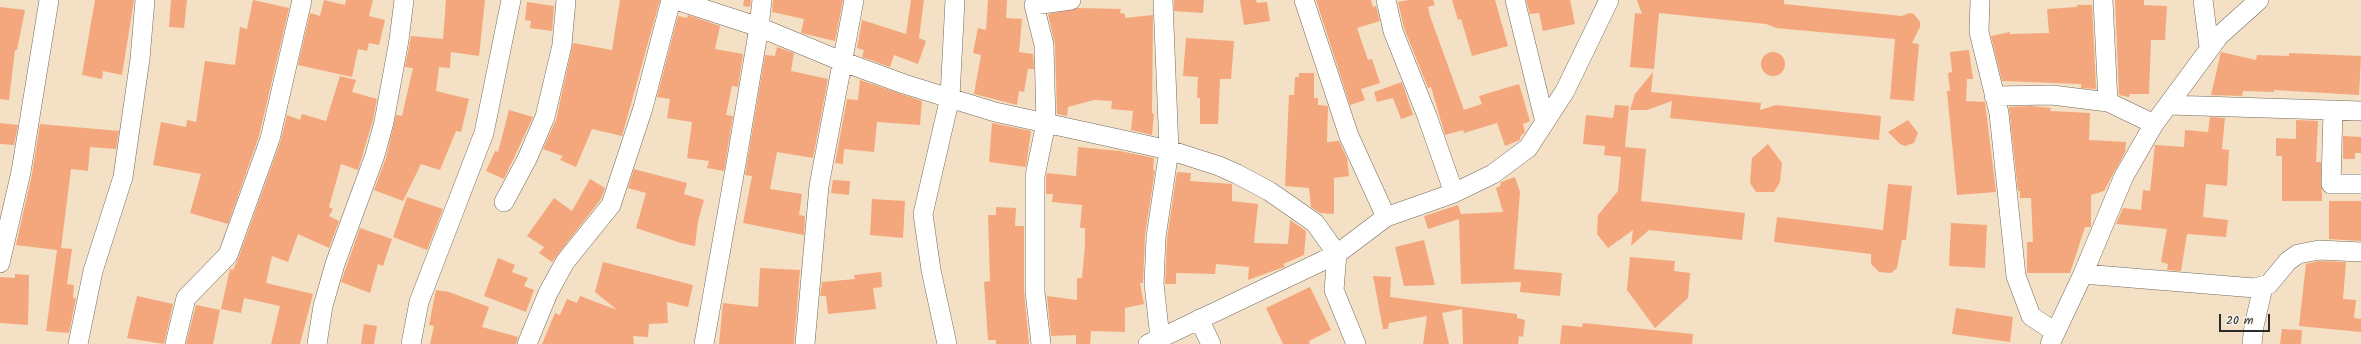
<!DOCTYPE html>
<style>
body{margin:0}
#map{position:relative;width:2361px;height:344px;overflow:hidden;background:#f4e0c4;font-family:Kalam,sans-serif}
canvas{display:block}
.scale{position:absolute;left:2219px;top:314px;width:51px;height:18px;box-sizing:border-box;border:2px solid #2b2b2b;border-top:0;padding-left:5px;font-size:12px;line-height:14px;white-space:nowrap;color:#2b2b2b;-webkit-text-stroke:3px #f7f3e8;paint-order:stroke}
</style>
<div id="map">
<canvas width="2361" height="344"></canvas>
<div class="scale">20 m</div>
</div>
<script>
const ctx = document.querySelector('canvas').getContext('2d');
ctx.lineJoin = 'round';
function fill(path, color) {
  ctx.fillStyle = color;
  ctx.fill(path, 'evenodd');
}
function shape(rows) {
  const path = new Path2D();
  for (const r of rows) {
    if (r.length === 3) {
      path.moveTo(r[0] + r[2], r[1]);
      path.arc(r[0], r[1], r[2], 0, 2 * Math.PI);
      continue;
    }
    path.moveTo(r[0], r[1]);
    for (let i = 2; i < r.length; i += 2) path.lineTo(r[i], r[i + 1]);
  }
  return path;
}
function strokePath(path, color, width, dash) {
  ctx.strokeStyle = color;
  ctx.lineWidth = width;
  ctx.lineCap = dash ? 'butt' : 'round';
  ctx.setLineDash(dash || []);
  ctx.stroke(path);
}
const building = shape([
 [95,0,134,0,122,75,103,71,102,79,82,75],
 [171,0,187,0,184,28,169,27],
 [253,0,289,8,259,136,228,224,190,213,201,174,153,165,161,122,186,127,187,120,196,122,205,61,235,65,240,27,247,29],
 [324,0,345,5,346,0,373,0,369,16,385,20,379,45,369,43,367,51,358,49,352,77,298,65,310,13,320,16],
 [446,0,485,0,479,56,451,52,450,68,439,67,436,91,469,99,461,132,456,131,440,170,421,164,403,201,374,190,386,158,396,115,402,116,413,68,405,67,411,36,443,39],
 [620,0,660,0,622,136,592,129,576,167,560,160,563,156,543,149,556,120,573,43,612,50],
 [744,0,751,0,750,7,743,6],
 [773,0,843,0,835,41,801,33,804,19,772,12],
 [911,0,924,0,919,38,926,41,918,64,894,55,890,67,862,57,864,50,857,48,862,20,906,34],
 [988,0,1007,0,1006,18,1022,19,1019,52,1033,54,1034,69,1028,69,1024,92,1019,91,1017,105,974,94,981,55,973,53,978,28,986,30],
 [1174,0,1204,0,1203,13,1174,11],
 [1240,0,1256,0,1257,3,1267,2,1270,21,1244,25],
 [1316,0,1371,0,1373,7,1376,6,1380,21,1357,28,1368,60,1372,59,1380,83,1361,89,1365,100,1350,105],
 [1409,0,1433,0,1435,5,1428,7,1430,16,1464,110,1482,104,1479,96,1519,84,1530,121,1523,124,1525,132,1520,137,1520,140,1505,146,1497,123,1464,133,1463,130,1445,135,1431,87,1428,88,1404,28,1398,2],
 [1452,0,1495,0,1508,46,1472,56,1461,19,1458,20],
 [1526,0,1570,0,1575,24,1543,31,1539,13,1530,14],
 [1637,0,1784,0,1784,4,1902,16,1909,13,1914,14,1920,22,1920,27,1912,43,1919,44,1914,101,1890,99,1895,39,1776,28,1766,24,1659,13,1654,69,1630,67,1635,13,1642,14],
 [2115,0,2144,0,2144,5,2167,6,2165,40,2151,40,2149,94,2130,94,2129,97,2119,95],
 [527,2,554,6,552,31,530,28,531,21,525,20],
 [2077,5,2092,5,2096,89,2081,88,2081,84,2002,81,1991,36,2010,32,2010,34,2049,33,2047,9,2077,7],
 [0,7,25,10,17,50,15,50,9,100,0,99],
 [1078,8,1121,9,1120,13,1125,14,1125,18,1153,15,1152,113,1154,114,1152,135,1131,130,1133,111,1111,109,1112,101,1094,100,1068,107,1067,116,1057,114,1055,45,1048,14],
 [688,15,720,26,715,49,743,54,738,87,732,86,726,115,733,116,724,171,707,168,709,161,687,158,692,122,667,118,670,99,657,97,678,16,687,18],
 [1186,38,1234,41,1231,79,1220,79,1218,124,1200,124,1200,98,1197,98,1198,77,1183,76],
 [777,47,794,53,791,71,828,79,813,158,777,152,770,189,802,194,799,215,805,216,804,235,743,223,752,176,745,175,765,55,775,56],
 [1969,50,1973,79,1967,79,1966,101,1985,102,1996,192,1957,195,1947,91,1950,91,1948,73,1952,72,1950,52],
 [2221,52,2256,60,2257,55,2289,56,2289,53,2361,56,2359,95,2274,90,2274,92,2243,91,2242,96,2211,95],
 [1773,64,12],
 [1653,72,1651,92,1761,103,1760,110,1776,105,1881,116,1879,140,1670,118,1672,101,1647,110,1630,110,1635,94],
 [1299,73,1314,73,1314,98,1318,98,1318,105,1328,106,1327,142,1339,141,1347,158,1349,176,1334,178,1334,214,1320,213,1311,207,1309,188,1285,186,1289,95,1294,95,1295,77,1299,77],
 [340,76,356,80,352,92,377,99,373,120,358,170,341,164,329,207,333,209,329,216,339,221,329,248,298,234,288,262,272,256,266,283,313,294,300,344,271,344,280,306,244,298,241,313,221,309,230,269,233,270,238,259,280,143,287,115,300,120,302,114,326,121],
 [860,80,922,101,920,125,877,122,874,152,844,149,843,164,835,163,847,99,858,100],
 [1402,82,1413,115,1401,119,1393,98,1377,102,1374,92],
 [1615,105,1629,106,1625,147,1646,149,1641,201,1745,213,1742,240,1649,230,1631,246,1633,230,1608,248,1597,234,1598,215,1618,191,1621,157,1604,155,1605,146,1583,144,1586,115,1613,118],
 [2031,106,2051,108,2050,111,2090,113,2089,140,2126,142,2125,152,2104,191,2091,195,2091,227,2085,227,2070,273,2027,273,2027,242,2033,242,2031,198,2020,198,2020,191,2018,191,2009,107],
 [509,110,533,117,504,179,486,171,495,151,498,152],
 [2210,117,2225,118,2222,149,2229,150,2227,186,2206,184,2203,217,2228,220,2226,237,2187,234,2181,271,2167,270,2168,264,2161,262,2167,229,2116,224,2123,208,2141,210,2143,190,2150,191,2155,145,2184,147,2185,130,2208,132],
 [1908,120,1918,133,1914,143,1905,146,1900,144,1888,132],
 [2296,120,2318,121,2316,162,2321,162,2322,201,2282,201,2282,156,2276,156,2276,138,2296,139],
 [0,123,18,125,14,145,0,144],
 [992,123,1031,131,1026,167,989,162],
 [40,124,119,131,116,149,90,147,88,171,71,169,61,248,72,249,67,284,74,285,73,298,76,298,69,333,46,331,57,250,16,245,32,174],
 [2343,136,2361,137,2361,153,2355,153,2355,159,2343,159],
 [1768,144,1782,163,1780,182,1774,192,1756,192,1750,183,1752,158],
 [1078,147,1120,151,1154,158,1153,170,1155,170,1145,235,1143,283,1140,283,1144,304,1125,308,1125,332,1091,331,1090,344,1076,344,1076,335,1051,336,1047,296,1077,300,1077,278,1082,278,1085,245,1085,228,1080,228,1082,205,1052,202,1053,194,1046,194,1046,177,1047,173,1076,176],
 [634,169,687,183,684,194,704,200,698,221,695,246,681,243,636,228,646,193,628,188],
 [1177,172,1191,173,1190,181,1232,184,1232,201,1258,204,1254,243,1288,244,1290,220,1306,231,1304,255,1283,264,1285,267,1281,268,1248,280,1249,267,1216,264,1215,274,1176,273,1176,284,1165,284,1167,238],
 [1515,177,1520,192,1514,269,1562,273,1560,296,1520,292,1521,282,1461,284,1459,219,1428,229,1424,216,1458,205,1461,214,1503,212,1496,188,1500,186,1501,182],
 [590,179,605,188,601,199,552,262,539,253,544,247,527,236,554,198,572,211],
 [833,180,850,181,849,195,831,193],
 [1888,184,1912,186,1906,240,1902,240,1897,268,1891,273,1879,272,1871,264,1871,254,1774,242,1777,217,1883,230],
 [407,197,443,209,427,250,393,237],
 [872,199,905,201,903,238,870,235],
 [2329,201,2361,201,2361,241,2329,239],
 [996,207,1016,208,1015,226,1024,226,1024,292,1029,344,996,344,996,340,988,340,984,282,990,281,988,215,996,215],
 [1951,223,1987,225,1985,268,1949,266],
 [360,228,392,239,383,266,378,264,370,293,341,282],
 [1424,240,1435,285,1404,286,1395,247],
 [1630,257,1675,261,1674,271,1690,273,1688,298,1655,328,1627,290],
 [498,258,515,265,512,272,528,278,524,286,534,290,526,312,484,296],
 [2318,261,2346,262,2343,299,2356,300,2354,318,2361,319,2361,332,2299,326,2306,264],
 [603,262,693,285,688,307,667,302,668,323,649,324,648,337,633,336,634,344,542,344,555,313,560,315,567,299,577,303,580,296,617,310,595,292],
 [760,268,800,270,794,344,719,344,723,303,758,307],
 [881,272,882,287,873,288,876,309,828,314,826,296,820,296,822,282,855,279,854,275],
 [15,274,29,275,28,325,0,323,0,277,15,278],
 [1373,276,1391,277,1390,297,1517,314,1517,318,1525,320,1523,337,1519,336,1518,344,1463,344,1462,309,1442,313,1449,344,1423,344,1427,316,1389,323,1388,329,1383,329],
 [1310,287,1331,330,1309,341,1310,344,1283,344,1266,308],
 [436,290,449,292,489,307,482,327,518,337,516,344,430,344,434,326,429,325],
 [137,296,173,304,164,344,127,338],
 [196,305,220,310,213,344,186,344],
 [1956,308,2013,317,2010,342,1952,334],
 [1583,323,1693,334,1692,344,1560,344,1562,325,1582,327],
 [364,324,377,326,374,344,361,344],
 [2282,329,2302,330,2301,344,2280,344]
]);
const minor = shape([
 [676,0,759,27,841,61,904,84,995,112,1169,150,1219,166,1237,174,1269,191,1315,223,1337,254,1334,290,1356,344],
 [1304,0,1349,136,1386,217],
 [1386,0,1393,31,1427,116,1454,193],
 [1515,0,1545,122],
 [1980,0,1979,32,1999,113,2016,276,2031,316,2055,332],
 [2103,0,2108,102],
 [2203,0,2209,47],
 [1994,96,2052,95,2108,102,2154,124],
 [2169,105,2361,111],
 [2333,110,2331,184,2361,184],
 [504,202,527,159,545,117,562,45,566,0],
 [0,263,21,172,49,0],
 [2083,274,2255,288,2269,284,2288,261,2298,254,2319,250,2361,252],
 [1199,319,1211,344],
 [1160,338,1154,284,1156,237,1169,150,1163,0],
 [78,344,93,271,123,177,140,59,145,0],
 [175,344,186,298,228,255,270,139,302,0],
 [317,344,323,306,335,264,375,155,384,122,399,40,404,0],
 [411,344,419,302,484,133,511,0],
 [527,344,548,293,565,262,611,205,643,108,671,0],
 [704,344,737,158,759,27,762,0],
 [805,344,819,186,854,0],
 [947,344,931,270,923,214,950,97,955,0],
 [1041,344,1035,292,1035,176,1046,123,1044,45,1034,5,1071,0],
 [1148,344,1337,254,1386,217,1454,193,1493,174,1528,148,1565,91,1609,0],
 [2050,344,2083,274,2124,176,2154,124,2219,36,2259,0],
 [2252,344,2254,326,2263,287]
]);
fill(building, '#f4a77c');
strokePath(minor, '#716a61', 20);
strokePath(minor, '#fff', 19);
</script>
